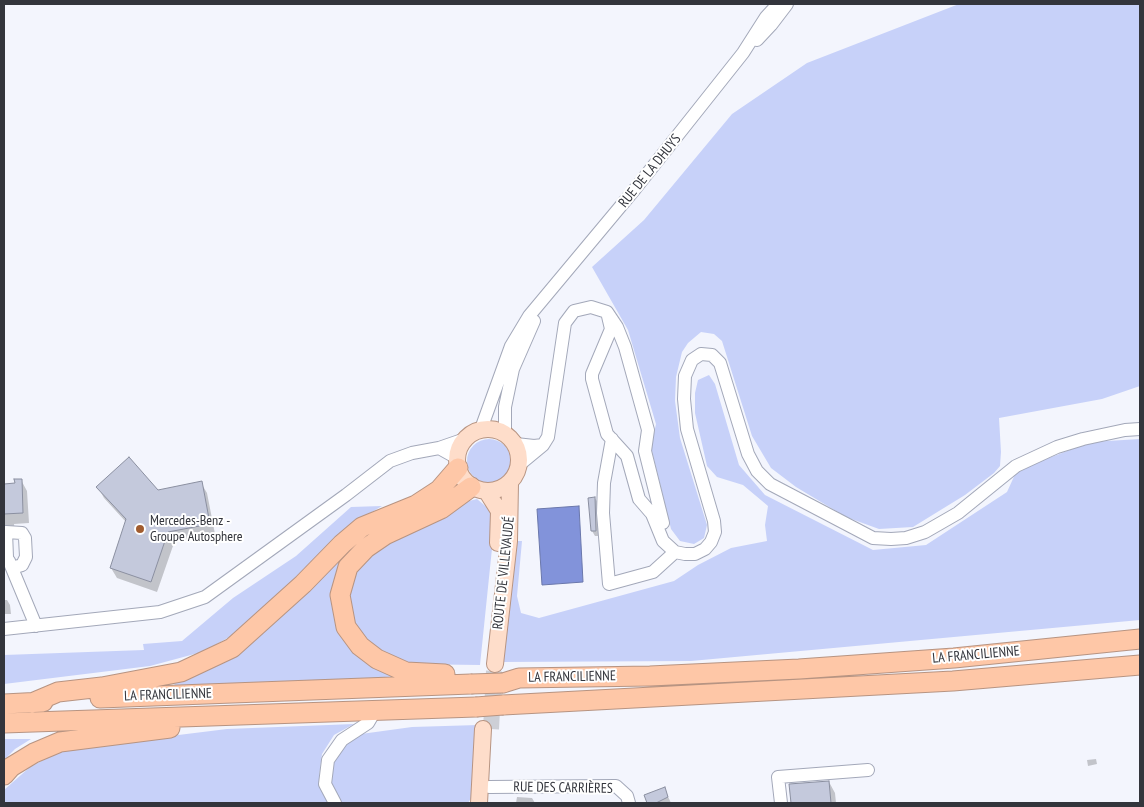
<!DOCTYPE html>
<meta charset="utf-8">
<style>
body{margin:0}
#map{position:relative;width:1144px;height:807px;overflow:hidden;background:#f3f5fd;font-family:"PT Sans Narrow",sans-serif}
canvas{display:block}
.frame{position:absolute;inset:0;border:5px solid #33353c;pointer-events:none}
</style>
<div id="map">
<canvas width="1144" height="807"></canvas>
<div class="frame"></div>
</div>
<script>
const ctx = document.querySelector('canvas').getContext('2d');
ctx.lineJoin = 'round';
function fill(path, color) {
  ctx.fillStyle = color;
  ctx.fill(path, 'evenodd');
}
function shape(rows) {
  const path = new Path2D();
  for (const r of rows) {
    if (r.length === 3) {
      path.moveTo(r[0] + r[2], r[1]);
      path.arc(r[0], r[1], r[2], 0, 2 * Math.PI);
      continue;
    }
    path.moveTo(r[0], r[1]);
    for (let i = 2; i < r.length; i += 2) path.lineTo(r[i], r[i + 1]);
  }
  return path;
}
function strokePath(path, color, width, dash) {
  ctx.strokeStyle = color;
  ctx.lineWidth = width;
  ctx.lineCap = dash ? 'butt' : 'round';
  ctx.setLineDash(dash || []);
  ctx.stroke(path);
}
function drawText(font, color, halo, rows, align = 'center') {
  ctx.font = font + ' "PT Sans Narrow",sans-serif';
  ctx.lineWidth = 4;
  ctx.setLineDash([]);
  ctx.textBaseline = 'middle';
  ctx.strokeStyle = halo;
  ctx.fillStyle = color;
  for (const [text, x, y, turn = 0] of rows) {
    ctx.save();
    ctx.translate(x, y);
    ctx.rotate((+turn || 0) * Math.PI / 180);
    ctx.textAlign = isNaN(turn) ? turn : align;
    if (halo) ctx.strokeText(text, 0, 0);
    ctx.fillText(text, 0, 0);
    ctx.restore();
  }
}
const green = shape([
 [959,4,1140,4,1140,386,1102,399,999,418,1001,452,1000,466,994,473,965,495,913,527,879,529,846,517,796,487,771,468,752,436,722,341,714,334,701,332,688,343,682,352,676,377,675,401,680,438,707,525,704,538,694,544,680,541,671,529,651,447,656,424,628,330,592,267,644,220,732,114,807,63],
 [709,375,715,384,739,465,765,495,873,550,926,545,1007,492,1017,470,1091,442,1140,439,1140,620,691,661,500,662,515,541,522,541,517,596,521,613,539,618,674,581,698,565,731,548,767,541,765,525,768,506,743,485,717,477,707,466,695,413,695,393,698,380],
 [489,461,22],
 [477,499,490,510,494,529,480,665,404,664,376,653,356,632,347,588,356,564,372,550,416,529,435,522,469,501],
 [382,506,349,526,310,567,235,634,202,652,150,666,4,684,4,655,144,650,143,644,182,641,233,598,296,556,351,507],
 [361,539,335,583,334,615,347,645,368,664,398,678,178,688,174,684,176,680,244,648,289,610,319,578],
 [354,724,334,735,322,754,319,777,328,803,4,803,4,790,30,767,65,749,227,729],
 [478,725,472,797,468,803,342,803,333,791,331,777,334,761,346,744,361,734,412,727],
 [4,739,31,739,15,749,4,760]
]);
const water = shape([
 [579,506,583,582,542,585,537,509,579,506]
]);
const shadow = shape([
 [21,480,27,491,29,523,14,524,15,531,4,536,4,485,16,484],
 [201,483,207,493,215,534,174,543,157,592,117,578,111,568,126,522,104,498,98,487,158,491],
 [595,498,598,503,598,536,595,536,592,531,590,499],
 [4,600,7,600,10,605,11,614,4,614],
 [1096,759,1097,764,1088,766,1087,760],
 [829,782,835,793,836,803,792,803,790,785],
 [664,788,671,803,644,803,648,802],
 [517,797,532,798,535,803,539,803,516,803]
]);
const building = shape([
 [129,457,158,490,202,481,210,524,168,532,151,582,110,568,126,519,96,487,129,457],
 [14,479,22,479,23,513,4,514,4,484,15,483,14,479],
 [595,497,596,531,591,531,588,498,595,497],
 [829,781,831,803,791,803,789,784,829,781],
 [665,787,668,797,656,803,647,803,644,795,665,787]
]);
const majorTunnel = shape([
 [491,729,494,671]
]);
const minor = shape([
 [757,40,771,25,787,4],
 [607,312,611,329,592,374,592,379,607,434,627,456,639,499,652,514,663,541,675,552,685,554,695,554,705,549,711,542,715,532,714,521,687,429,684,399,685,376,692,360,701,354,712,355,720,363,748,454,757,471,770,484,873,538,891,539,906,538,925,532,958,513,1016,466,1057,447,1083,439,1125,430,1140,429],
 [481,429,511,346,529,316,635,189,743,53,766,17,778,4],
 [505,433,505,407,513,369,534,321],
 [612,439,604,483,603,513,609,584,653,572,675,552],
 [516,444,534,446,543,445],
 [439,448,457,458],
 [520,464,543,445,548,437,565,323,574,311,591,307,607,312,617,327,625,347,648,430,645,451,663,523],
 [7,557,6,532,22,533,25,538,26,557,22,565,12,568],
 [9,561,36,626],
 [4,629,160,612,205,597,346,495,390,461,412,453,439,448,465,439],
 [489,787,616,786,627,796,629,803],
 [335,803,325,784,328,760,342,740,368,723,375,711],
 [781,803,778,777,868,770]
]);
const major = shape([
 [488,460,31],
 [487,492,499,511,498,543],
 [495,664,509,541,510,483],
 [479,803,483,729]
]);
const highway = shape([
 [445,674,406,672,377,659,360,646,346,627,340,595,348,567,366,548,385,535,441,509,471,487],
 [503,683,519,678,650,676,799,669,954,658,1140,639],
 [100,698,471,684],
 [32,703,58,692,102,687,181,672,232,648,303,584,342,544,362,527,416,505,439,490,458,468],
 [4,704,43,702],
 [503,705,953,681,1140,665],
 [4,723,476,707],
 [4,775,11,767,34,753,60,742,170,728]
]);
const highwayBridge = shape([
 [471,684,503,683],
 [476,707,503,705]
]);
const markers = [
 [140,529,5,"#a15c2f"]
];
const streetNames = [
 ["RUE DE LA DHUYS",650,171,-51],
 ["ROUTE DE VILLEVAUDÉ",504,573,-84],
 ["LA FRANCILIENNE",976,655,-5],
 ["LA FRANCILIENNE",572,677,-1],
 ["LA FRANCILIENNE",168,695,-2],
 ["RUE DES CARRIÈRES",563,788,1]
];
const poiNames = [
 ["Mercedes-Benz -",150,521],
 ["Groupe Autosphere",150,537]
];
fill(green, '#c7d1f9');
fill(water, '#8293da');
strokePath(water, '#6a77ab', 1);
fill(shadow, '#0003');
fill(building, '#c4c9dc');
strokePath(building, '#8a8fa0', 1);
strokePath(majorTunnel, '#cdcfd6', 16, [16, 8]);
strokePath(minor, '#a3a8b9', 14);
strokePath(major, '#b79482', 18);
strokePath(highway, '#b79482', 21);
strokePath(minor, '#fff', 12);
strokePath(major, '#feddca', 16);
strokePath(highway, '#fec7a7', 19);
strokePath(highwayBridge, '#b79482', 21, []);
strokePath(highwayBridge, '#fec7a7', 19);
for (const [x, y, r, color] of markers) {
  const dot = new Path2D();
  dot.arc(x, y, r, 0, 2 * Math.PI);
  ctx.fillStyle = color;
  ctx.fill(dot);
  strokePath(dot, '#fff', 2);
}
drawText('14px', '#33353c', '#fff', streetNames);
drawText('14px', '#33353c', '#fff', poiNames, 'left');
</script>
